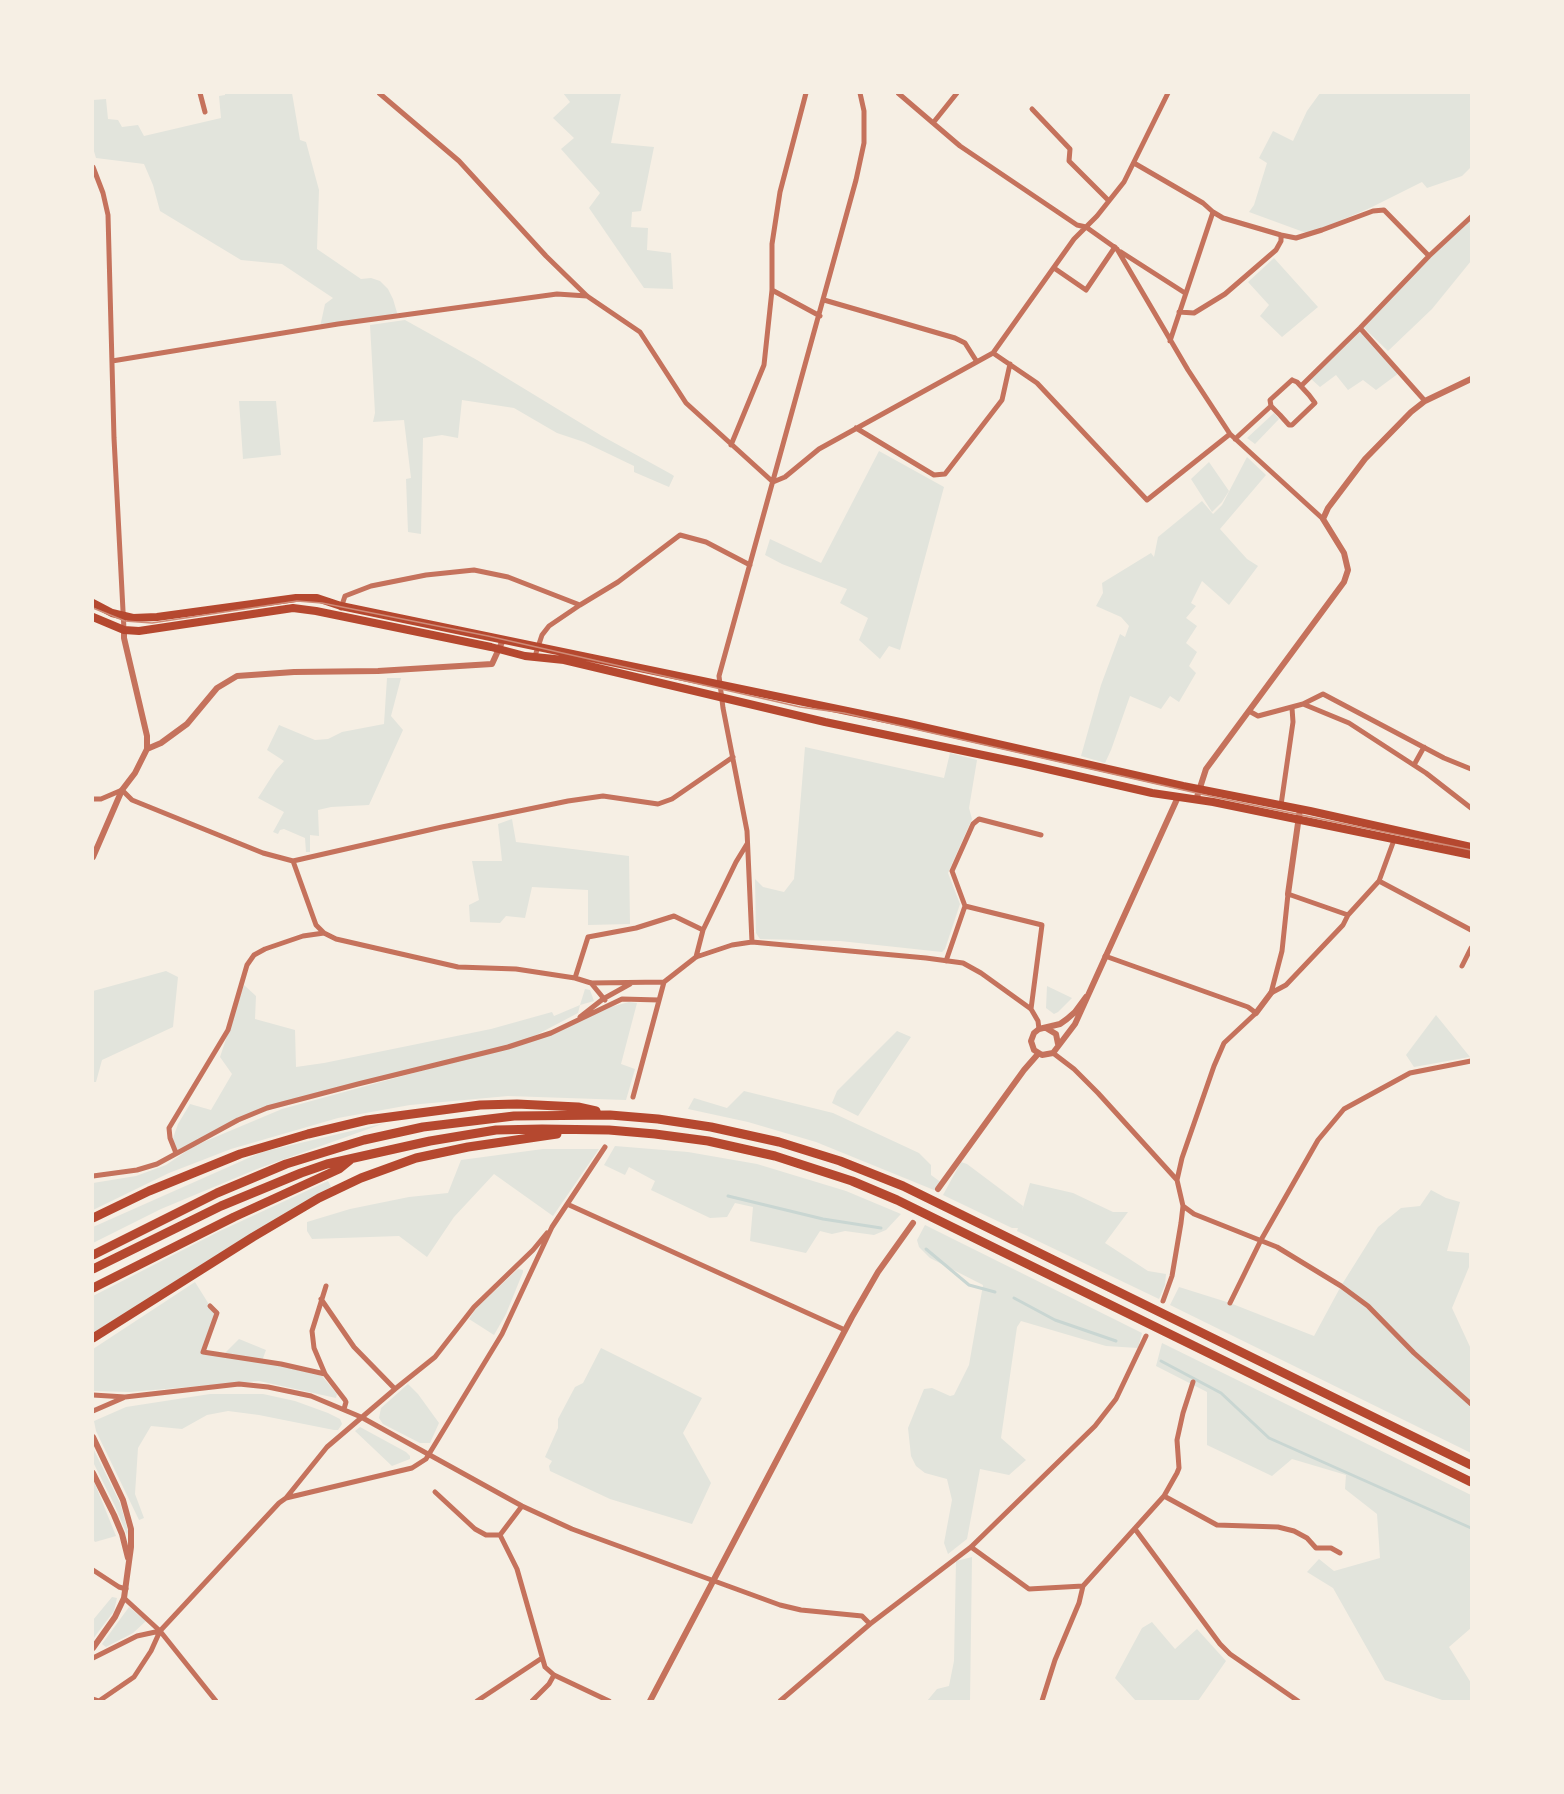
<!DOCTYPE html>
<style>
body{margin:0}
#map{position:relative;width:1564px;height:1794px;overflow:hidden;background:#f6efe4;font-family:Bitter,serif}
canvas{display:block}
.frame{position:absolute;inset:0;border:94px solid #f6efe4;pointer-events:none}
</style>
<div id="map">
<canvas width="1564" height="1794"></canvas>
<div class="frame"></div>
</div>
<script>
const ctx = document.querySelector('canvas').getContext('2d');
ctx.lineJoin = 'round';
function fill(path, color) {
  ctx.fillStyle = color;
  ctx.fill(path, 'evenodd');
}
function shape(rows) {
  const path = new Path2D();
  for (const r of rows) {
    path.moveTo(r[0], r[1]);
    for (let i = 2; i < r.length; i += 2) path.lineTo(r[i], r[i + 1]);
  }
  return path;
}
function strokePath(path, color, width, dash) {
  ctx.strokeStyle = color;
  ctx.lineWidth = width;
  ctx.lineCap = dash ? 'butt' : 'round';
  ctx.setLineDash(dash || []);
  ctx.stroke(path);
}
const green = shape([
 [225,93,292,93,300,140,306,142,319,190,317,249,361,279,371,278,380,281,388,289,393,299,398,316,320,327,325,304,333,298,282,264,241,260,160,211,153,185,144,164,96,158,93,148,93,100,106,99,108,119,118,120,122,127,138,125,144,136,221,118,219,96,225,95],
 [563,93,621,93,611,143,654,147,641,211,632,212,631,227,648,228,647,250,671,253,673,289,644,288,589,208,600,193,561,149,574,138,553,118,570,102],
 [1320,93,1471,93,1471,167,1462,176,1427,188,1422,182,1370,208,1309,234,1249,212,1254,205,1267,163,1259,158,1273,131,1293,141,1307,111],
 [1471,217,1471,261,1432,309,1388,351,1362,326],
 [1274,258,1318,307,1282,337,1260,316,1269,305,1248,282],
 [405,320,477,360,602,436,671,474,674,476,669,487,634,472,634,466,584,442,557,433,514,408,462,400,458,438,442,435,423,438,421,534,408,532,406,479,411,478,404,420,373,422,375,413,370,325],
 [1360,328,1399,373,1376,390,1363,380,1348,390,1336,375,1320,387,1310,378],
 [239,401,276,401,281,455,243,459],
 [1274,413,1279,419,1255,444,1247,438],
 [879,451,944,487,900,650,889,646,880,659,859,640,868,618,840,603,847,589,782,564,765,555,770,539,821,563],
 [1247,457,1266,475,1220,529,1247,559,1258,566,1229,605,1202,581,1191,603,1196,606,1186,618,1197,626,1186,643,1197,652,1189,666,1196,673,1179,702,1170,696,1161,709,1130,696,1111,750,1105,763,1081,756,1101,685,1120,634,1125,637,1129,626,1121,617,1096,606,1103,593,1102,583,1151,553,1154,557,1158,537,1202,501,1213,514,1222,505],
 [1209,462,1229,491,1222,502,1212,512,1191,479],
 [387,678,401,678,391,716,403,730,374,794,369,805,331,807,318,810,319,836,310,835,310,852,306,852,305,838,284,829,280,830,278,834,273,832,284,812,258,798,276,770,284,761,267,750,279,725,315,740,328,739,342,732,384,724],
 [805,747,944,778,950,753,977,760,969,808,972,819,948,873,960,904,945,949,942,952,840,941,760,939,756,933,755,879,763,887,784,892,794,879],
 [512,819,516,842,629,856,630,924,588,925,588,890,532,887,525,918,506,916,500,923,470,922,469,905,479,900,472,861,502,861,498,824],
 [166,971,178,977,173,1027,102,1060,96,1082,93,1082,93,991],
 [244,985,256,996,255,1019,295,1030,296,1067,324,1063,491,1029,552,1012,554,1016,580,1005,585,989,590,990,594,1001,580,1005,578,1013,521,1043,603,1009,629,1002,637,1003,621,1064,635,1069,626,1100,508,1096,410,1105,338,1118,231,1149,169,1173,93,1210,93,1183,136,1176,166,1165,194,1146,282,1109,483,1054,287,1103,216,1131,176,1153,173,1138,178,1124,190,1104,211,1110,232,1074,220,1057],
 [1047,986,1072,998,1058,1012,1054,1014,1046,1008],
 [1436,1015,1470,1057,1414,1067,1406,1055],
 [897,1031,911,1037,858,1116,832,1103,837,1091],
 [744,1091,833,1113,919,1153,931,1165,931,1175,942,1183,938,1189,934,1190,816,1142,748,1122,688,1109,694,1098,727,1108],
 [385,1123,257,1169,161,1209,93,1243,93,1227,262,1152],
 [615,1146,688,1152,757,1164,846,1191,901,1214,886,1230,874,1235,845,1231,832,1234,820,1231,806,1253,750,1241,753,1207,735,1203,727,1217,710,1218,651,1190,655,1181,629,1167,625,1175,604,1165],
 [543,1149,599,1149,553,1216,494,1174,454,1217,427,1257,399,1236,312,1239,307,1231,307,1222,350,1209,409,1197,448,1193,461,1160],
 [961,1162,967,1164,1023,1206,1022,1211,1030,1183,1073,1193,1113,1212,1128,1212,1105,1243,1148,1271,1166,1274,1165,1285,1159,1299,1017,1231,1018,1228,1012,1228,943,1195],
 [328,1181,331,1187,93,1333,93,1296,220,1231],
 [1431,1190,1446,1198,1460,1202,1447,1251,1469,1253,1469,1267,1452,1308,1471,1349,1471,1453,1170,1305,1179,1287,1230,1303,1314,1336,1341,1286,1378,1227,1401,1208,1420,1206],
 [925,1225,1142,1333,1138,1348,1106,1346,1021,1321,1017,1327,1001,1438,1026,1460,1009,1475,980,1469,967,1539,948,1554,944,1543,952,1500,947,1479,925,1473,916,1466,911,1456,908,1428,924,1389,932,1388,950,1396,954,1395,969,1365,983,1285,930,1258,919,1247,917,1240],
 [518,1269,523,1270,523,1272,506,1314,494,1335,469,1319,477,1307],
 [195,1282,210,1306,217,1313,203,1352,222,1356,239,1339,266,1350,262,1361,322,1376,337,1394,336,1398,259,1381,130,1392,93,1391,93,1349],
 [1162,1343,1471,1495,1471,1628,1449,1647,1471,1683,1471,1701,1445,1701,1385,1680,1333,1588,1307,1572,1319,1559,1334,1571,1380,1558,1377,1514,1345,1489,1346,1475,1292,1459,1272,1476,1207,1445,1207,1392,1156,1366],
 [601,1348,702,1398,683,1433,711,1483,692,1524,610,1499,550,1471,549,1466,552,1461,545,1457,558,1428,558,1419,575,1387,583,1383],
 [408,1384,418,1394,439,1423,430,1443,420,1443,383,1424,379,1418,381,1408],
 [210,1394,263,1394,295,1401,328,1413,340,1419,342,1424,338,1430,334,1430,259,1415,228,1411,207,1415,182,1429,151,1426,138,1448,135,1494,144,1518,139,1520,96,1431,94,1421,126,1407],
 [360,1427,406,1452,410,1456,410,1459,392,1466,355,1431],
 [93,1448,120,1503,128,1531,127,1535,115,1506,93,1462],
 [93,1479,116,1536,95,1542,93,1539],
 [972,1557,970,1701,927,1701,937,1689,949,1686,954,1661,956,1561],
 [112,1597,117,1598,114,1611,93,1639,93,1620],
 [129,1607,146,1621,133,1633,106,1647,102,1644],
 [1152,1622,1175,1649,1197,1629,1226,1661,1198,1701,1136,1701,1115,1678,1142,1628]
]);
const stream = shape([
 [728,1196,823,1219,881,1228],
 [926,1249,969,1285,995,1292],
 [1014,1298,1055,1320,1116,1341],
 [1161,1361,1221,1393,1269,1438,1471,1528]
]);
const minor = shape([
 [200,93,205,112],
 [379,93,459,161,546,256,587,296,640,332,686,403,773,482],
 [898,93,960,146,1077,225,1086,227,1117,249,1188,370,1230,434,1323,519],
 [1032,109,1070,149,1069,161,1109,201],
 [933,123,957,93],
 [1134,163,1203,203,1213,212,1223,218,1281,235,1296,238,1322,230,1373,211,1384,210,1429,256],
 [93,167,103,193,108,215,114,438,124,630],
 [1121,252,1185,293],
 [1054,268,1086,290,1115,247],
 [772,290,820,316],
 [824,300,955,338,965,343,977,362],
 [1179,312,1194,313,1225,294,1276,250,1281,241,1281,235],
 [1360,328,1425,401],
 [1170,341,1213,212],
 [993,353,1037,383,1147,500,1230,434],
 [112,361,338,324,557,294,587,296],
 [1292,380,1297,382,1309,395,1315,403,1292,425,1289,425,1280,415,1271,406,1270,400,1292,380],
 [1301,386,1360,328,1429,256,1471,217],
 [856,428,934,475,945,474,1002,400,1010,364],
 [1235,439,1271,406],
 [731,445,764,365,772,290,772,244,780,192,806,93],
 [773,482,785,477,819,449,993,353,1074,239,1097,216,1124,182,1168,93],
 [341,608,345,596,371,586,426,575,474,570,508,577,580,605],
 [535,656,542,635,549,626,580,605,618,582,680,535,706,542,750,565],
 [1303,704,1323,694,1444,758,1471,769],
 [1249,711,1258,716,1303,704,1349,723,1426,773,1471,808],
 [1414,765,1424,747],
 [93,799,101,799,122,790,132,800,263,853,293,861,442,827,568,801,603,796,658,804,672,799,733,757],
 [1281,805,1293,722,1292,708],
 [293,861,316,925,324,933,336,939,458,967,516,969,575,978,591,983,664,982],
 [1379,881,1471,930],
 [965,906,1042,925,1031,1009],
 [752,942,747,831,723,708,719,676,856,180,864,143,864,111,860,93],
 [1105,956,1248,1007,1256,1013,1224,1043,1214,1066,1182,1158,1177,1180,1183,1206,1181,1223,1172,1276,1163,1301],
 [696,957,703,930,736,862,747,844],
 [946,961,965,906,952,871,973,824,979,819,1041,835],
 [1462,966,1471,948],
 [575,978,588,937,636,928,674,916,703,930],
 [664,982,696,957,732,945,752,942,926,958,963,963,981,973,1031,1009,1038,1021,1039,1029],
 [591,983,605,1000],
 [1271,993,1286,985,1343,925,1348,915,1379,881,1394,840],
 [1271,993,1282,951,1288,894,1348,915],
 [580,1017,603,999,630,984],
 [1053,1053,1074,1069,1098,1093,1177,1180],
 [633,1097,664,982],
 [176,1153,170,1138,169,1128,228,1030,247,965,254,955,265,949,303,936,324,933],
 [93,1176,137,1170,157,1164,238,1120,267,1108,358,1084,508,1047,551,1033,622,999,659,1000],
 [567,1204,845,1330],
 [1183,1206,1194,1214,1277,1247,1341,1286,1368,1306,1414,1353,1471,1404],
 [326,1286,312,1331,314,1348,325,1374,345,1400,346,1402,344,1409],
 [321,1299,354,1347,395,1389],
 [1230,1303,1261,1240,1318,1140,1344,1109,1410,1073,1471,1061],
 [210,1306,217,1313,203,1352,281,1364,325,1374],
 [93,1395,125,1397,239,1384,268,1387,311,1396,361,1417,522,1506,572,1529,780,1605,801,1610,862,1616,870,1624],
 [93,1411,123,1398],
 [435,1492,475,1529,486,1535,500,1535,522,1506],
 [1164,1496,1217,1525,1278,1527,1294,1531,1307,1538,1316,1548,1331,1548,1340,1553],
 [286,1498,327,1447,395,1389,435,1357,474,1307,533,1250,547,1233],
 [1135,1529,1220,1644,1230,1654,1298,1701],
 [500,1535,517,1569,545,1667,554,1675,609,1701],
 [971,1547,1029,1589,1083,1586],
 [93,1570,119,1587,126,1589],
 [124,1598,160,1631,216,1701],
 [93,1658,137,1636,160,1631],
 [93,1699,99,1701,134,1677,151,1651,160,1631,279,1503,286,1498,412,1468,426,1459,502,1334,552,1227,605,1147],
 [477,1701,542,1658],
 [532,1701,549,1684,554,1675],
 [780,1701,870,1624,971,1547,1095,1426,1116,1399,1146,1336],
 [1042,1701,1055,1660,1079,1603,1083,1586,1164,1496,1177,1473,1179,1468,1177,1440,1183,1413,1193,1382]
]);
const tertiary = shape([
 [147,749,161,743,187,724,217,688,237,676,294,672,378,671,492,664,503,640],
 [1196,800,1206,769,1344,582,1348,570,1344,553,1323,519,1328,508,1365,459,1411,412,1425,401,1471,379],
 [93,857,122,790,135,773,147,749,147,736,124,638,124,630],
 [1288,894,1300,809],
 [1086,997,1075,1012,1067,1019,1060,1024,1039,1029,1034,1033,1031,1041,1034,1050,1042,1055,1053,1053,1075,1024,1178,797],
 [1256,1013,1271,993],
 [1046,1028,1056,1034,1058,1044],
 [938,1189,1024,1070,1038,1054],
 [93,1437,123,1500,131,1529,131,1547,124,1598,115,1617,93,1648],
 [93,1473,114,1515,122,1534,128,1558],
 [650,1701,852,1317,878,1272,913,1223]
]);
const primary = shape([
 [93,603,112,613,133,618,157,617,296,598,317,598,341,606,905,723,1183,786,1310,811,1471,847],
 [93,617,124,630,139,631,293,608,316,611,491,647,525,656,564,660,825,722,1021,763,1152,793,1213,802,1471,855]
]);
const motorway = shape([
 [93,1218,149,1191,240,1154,308,1134,367,1120,480,1105,517,1104,578,1107,596,1111],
 [93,1255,217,1193,286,1164,364,1140,423,1127,514,1116,610,1115,658,1119,711,1127,779,1142,840,1161,903,1186,1471,1465],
 [93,1269,221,1206,301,1173,327,1164,430,1141,496,1130,542,1129,609,1130,655,1134,708,1141,775,1156,852,1181,897,1200,1471,1482],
 [93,1288,234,1217,339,1169,350,1160],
 [93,1338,253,1237,319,1198,361,1178,416,1158,468,1147,557,1134]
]);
const tram = shape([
 [93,608,125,621,152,623,297,601,322,603,488,636,800,707,844,713,1214,797,1471,850]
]);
fill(green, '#e2e4dc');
strokePath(stream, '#c9d6d2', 3);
strokePath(minor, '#c5725c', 5);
strokePath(tertiary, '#c5725c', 6);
strokePath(primary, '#b5482f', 8);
strokePath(motorway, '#b5482f', 9);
strokePath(tram, '#cf8b77', 1.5);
</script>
